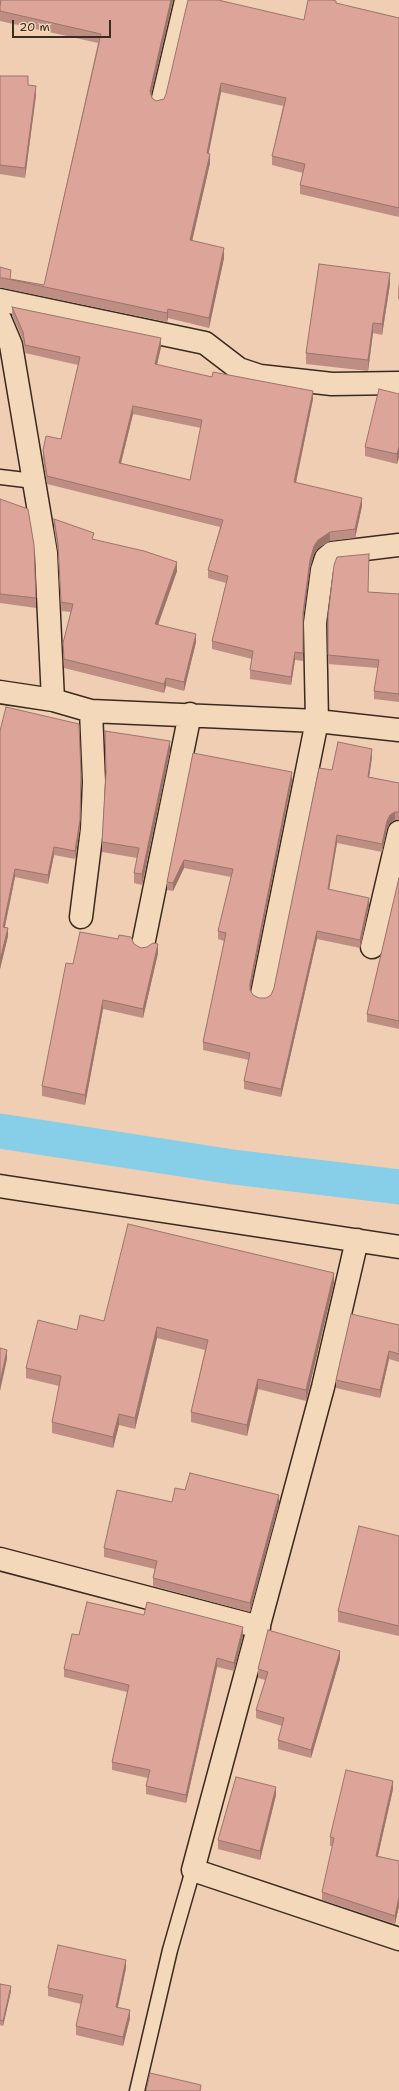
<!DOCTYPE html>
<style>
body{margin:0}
#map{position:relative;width:399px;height:2091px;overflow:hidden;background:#efceb3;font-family:"Shantell Sans",sans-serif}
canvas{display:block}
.scale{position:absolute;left:12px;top:20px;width:99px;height:18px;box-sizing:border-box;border:2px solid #3b2a1e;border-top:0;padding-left:5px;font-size:12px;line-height:14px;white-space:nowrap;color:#3b2a1e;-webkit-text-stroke:3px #f3d8ba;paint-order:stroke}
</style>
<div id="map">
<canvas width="399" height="2091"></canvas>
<div class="scale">20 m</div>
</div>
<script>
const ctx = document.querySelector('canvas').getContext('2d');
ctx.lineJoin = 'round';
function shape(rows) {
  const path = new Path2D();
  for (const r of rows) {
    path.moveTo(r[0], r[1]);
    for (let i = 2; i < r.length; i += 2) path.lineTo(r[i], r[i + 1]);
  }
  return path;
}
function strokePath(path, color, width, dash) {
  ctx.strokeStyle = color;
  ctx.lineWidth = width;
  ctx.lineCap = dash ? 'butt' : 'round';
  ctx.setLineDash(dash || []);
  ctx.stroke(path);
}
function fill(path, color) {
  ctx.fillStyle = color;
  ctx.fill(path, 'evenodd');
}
const canal = shape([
 [0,1131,233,1167,399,1187]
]);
const service = shape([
 [158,102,182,0],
 [0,477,34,481],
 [137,2091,170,1950,193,1870]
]);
const minor = shape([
 [0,300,205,343,239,369,260,376,332,384,399,383],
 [0,319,11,345,46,553,53,700],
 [0,692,53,700,91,711,317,721,399,730],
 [81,917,92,829,94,782,91,711],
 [143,945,190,714],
 [372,947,399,832],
 [262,994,317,721,315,623,322,570,326,558,332,553,399,545],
 [0,1186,399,1247],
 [357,1240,323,1387,193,1870,399,1939],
 [0,1559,259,1627]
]);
const wall = shape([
 [0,0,173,0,151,95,152,98,156,101,164,99,304,20,336,3,399,18,399,217,300,194,300,185,303,173,272,165,272,156,283,106,221,92,208,153,210,163,192,241,224,258,209,328,168,318,167,322,3,288,0,288,0,267,11,279,44,285,98,43,0,21],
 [0,76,28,85,36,95,25,178,0,174],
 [399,283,399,299,398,299,398,289],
 [390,284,382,335,373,333,368,371,306,364,306,353],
 [12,307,161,347,157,365,313,399,296,483,362,506,355,538,330,541,318,548,314,554,310,568,303,620,303,661,295,660,291,685,250,679,250,670,252,659,212,649,212,641,226,583,208,578,208,570,220,527,47,484,43,459,43,450,61,439,78,365,25,353,23,340,12,315],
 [133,414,201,428,190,480,121,463],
 [399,394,399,457,397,464,365,456,365,447],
 [0,499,36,598,36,608,0,603],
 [54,519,94,540,177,571,158,625,196,642,184,691,166,686,164,693,64,668,63,643,71,612,61,611,58,552,54,528],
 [368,592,399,594,399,702,374,699,374,691,378,668,328,664,328,616],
 [0,731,81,782,80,828,75,859,54,855,48,884,15,877,5,927,8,936,0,969],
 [105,731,170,752,142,885,134,883,134,873,137,858,102,852,102,842,106,776],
 [193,753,292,780,250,990,253,995,259,998,266,998,271,995,274,988,332,770,372,757,369,777,399,783,399,820,395,820,390,823,387,829,382,852,337,843,329,889,369,906,360,948,317,939,281,1097,244,1089,244,1081,249,1060,203,1050,203,1042,224,941,218,939,218,931,231,877,184,868,173,891,167,890,167,882],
 [399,878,399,1029,367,1022,367,1014],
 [134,944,141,948,158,953,143,1018,103,1009,85,1105,42,1096,42,1086,73,964],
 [334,1283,306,1401,258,1389,247,1436,191,1422,191,1412,205,1350,157,1338,135,1429,119,1425,113,1448,52,1433,52,1422,59,1386,26,1378,26,1368,77,1330,104,1321],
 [399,1325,399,1362,389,1359,380,1398,336,1388,336,1380],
 [185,1490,279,1504,250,1612,153,1586,153,1578,155,1569,104,1557,104,1548,172,1502],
 [399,1536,399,1636,338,1622,338,1611],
 [144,1615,243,1636,234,1671,217,1667,186,1803,146,1794,146,1786,148,1778,112,1770,112,1762,127,1692,64,1677,64,1669,79,1635],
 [340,1659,311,1758,278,1749,278,1740,282,1726,256,1718,256,1710,265,1680,258,1678,258,1669],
 [393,1789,378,1856,399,1861,399,1906,395,1924,322,1900,322,1892,333,1846,330,1846,330,1837],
 [276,1795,260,1860,218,1849,218,1840],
 [126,1968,118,2007,130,2018,123,2046,76,2035,76,2026,81,2004,48,1996,48,1988],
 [0,1984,11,1991,3,2026,0,2025]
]);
const shadedWall = shape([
 [171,0,173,0,150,100,150,91],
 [221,83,221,92,207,162,207,153],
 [36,86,36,95,25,178,25,168],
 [210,154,210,163,190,250,190,240],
 [224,248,224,258,209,328,209,318],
 [390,273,390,284,382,335,382,324],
 [168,309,168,318,167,322,167,313],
 [373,323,373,333,368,371,368,360],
 [161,338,161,347,155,373,155,364],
 [313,391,313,399,294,491,294,482],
 [133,406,133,414,119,471,119,463],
 [399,447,399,457,397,464,397,454],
 [362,498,362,506,355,538,355,529],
 [330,532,330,541,318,548,314,554,310,568,303,621,303,613,310,560,314,546,318,540],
 [177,562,177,571,155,633,155,624],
 [196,634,196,642,184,691,184,682],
 [295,652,295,660,291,685,291,677],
 [166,678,166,686,164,693,164,684],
 [170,741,170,752,142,885,142,874],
 [372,749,372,757,368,785,368,777],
 [292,772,292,780,250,992,250,984],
 [81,774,80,828,75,859,75,851],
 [395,812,395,820,390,823,387,829,382,852,382,844,387,821,390,815],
 [337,835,337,843,328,897,328,889],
 [54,847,54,855,48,884,48,875],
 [184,860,184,868,173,891,173,883],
 [15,869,15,877,3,935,3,927],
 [369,898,369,906,360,948,360,940],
 [8,928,8,936,0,969,0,960],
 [317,931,317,939,281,1097,281,1089],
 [158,944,158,953,143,1018,143,1009],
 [103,1000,103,1009,85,1105,85,1095],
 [334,1273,334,1283,306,1401,306,1390],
 [157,1327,157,1338,135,1429,135,1418],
 [7,1350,7,1359,0,1391,0,1382],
 [389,1351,389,1359,380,1398,380,1390],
 [258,1379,258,1389,247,1436,247,1425],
 [119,1414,119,1425,113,1448,113,1437],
 [279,1495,279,1504,250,1612,250,1603],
 [243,1627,243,1636,234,1671,234,1663],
 [340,1651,340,1659,311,1758,311,1750],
 [217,1658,217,1667,186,1803,186,1795],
 [393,1781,393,1789,376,1864,376,1856],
 [276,1787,276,1795,260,1860,260,1851],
 [399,1897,399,1906,395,1924,395,1916],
 [126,1960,126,1968,116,2015,116,2007],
 [11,1986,11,1991,3,2026,3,2021],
 [130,2010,130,2018,123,2046,123,2037]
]);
const building = shape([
 [0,0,171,0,150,91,152,98,156,101,164,99,166,94,188,0,218,0,304,20,308,0,332,0,336,1,336,3,399,18,399,208,300,185,305,164,272,156,286,98,221,83,207,153,210,154,190,240,224,248,209,318,168,309,167,313,3,278,0,278,0,267,11,270,10,279,44,285,101,34,0,11,0,6,1,1,0,1,0,0],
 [0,76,28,76,28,85,36,86,25,168,0,165,0,76],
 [319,264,390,273,382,324,373,323,368,360,306,353,319,264],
 [12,307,161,338,155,364,212,377,213,372,313,391,294,482,362,498,355,529,330,532,318,540,314,546,310,560,303,613,303,653,295,652,291,677,250,670,253,651,212,641,228,576,208,570,223,520,47,476,43,450,46,436,61,439,80,357,25,345,23,332,12,307],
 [133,406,202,420,190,480,119,463,133,406],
 [379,389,399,394,399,447,397,454,365,447,379,389],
 [0,499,28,509,34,545,36,598,0,594,0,499],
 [54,519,94,533,92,539,144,551,177,562,155,624,196,634,184,682,166,678,164,684,64,659,63,643,73,604,61,602,58,544,54,519],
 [369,554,368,592,399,594,399,694,374,691,379,660,328,655,328,616,334,565,337,557,369,554],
 [6,707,79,724,81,774,80,820,75,851,54,847,48,875,15,869,3,927,8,928,0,960,0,731,6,707],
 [105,731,170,741,142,874,134,873,139,848,102,842,106,772,105,731],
 [338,742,372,749,368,777,399,783,399,812,395,812,390,815,387,821,382,844,337,835,328,889,369,898,360,940,317,931,281,1089,244,1081,250,1053,203,1042,226,933,218,931,233,869,184,860,173,883,167,882,193,753,292,772,250,984,250,990,253,995,259,998,266,998,271,995,274,988,319,768,332,770,338,742],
 [399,878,399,1021,367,1014,399,878],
 [80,932,118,939,119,935,131,937,134,944,141,948,147,947,153,943,158,944,143,1009,103,1000,85,1095,42,1086,66,963,73,964,80,932],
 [128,1224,334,1273,306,1390,258,1379,247,1425,191,1412,208,1340,157,1327,135,1418,119,1414,113,1437,52,1422,61,1376,26,1368,38,1320,77,1330,80,1315,104,1321,128,1224],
 [351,1314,399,1325,399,1354,389,1351,380,1390,336,1380,351,1314],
 [0,1348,7,1350,0,1382,0,1348],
 [190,1473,279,1495,250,1603,153,1578,157,1561,104,1548,117,1490,172,1502,175,1488,185,1490,190,1473],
 [359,1526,399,1536,399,1626,338,1611,359,1526],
 [87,1602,144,1615,147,1602,243,1627,234,1663,217,1658,186,1795,146,1786,150,1770,112,1762,129,1685,64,1669,72,1634,79,1635,87,1602],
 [268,1630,340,1651,311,1750,278,1740,284,1718,256,1710,268,1672,258,1669,268,1630],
 [346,1770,393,1781,376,1856,399,1861,399,1897,395,1916,322,1892,334,1838,330,1837,346,1770],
 [236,1777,276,1787,260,1851,218,1840,236,1777],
 [58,1945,126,1960,116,2007,130,2010,123,2037,76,2026,83,1995,48,1988,58,1945],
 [0,1984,11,1986,3,2021,0,2020,0,1984],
 [150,2073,201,2085,200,2091,146,2091,150,2073]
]);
strokePath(canal, '#87cfe8', 35);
strokePath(service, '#3b2a1e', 17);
strokePath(minor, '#3b2a1e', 25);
strokePath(service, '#f3d8ba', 14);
strokePath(minor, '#f3d8ba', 22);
fill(wall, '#be8e84');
fill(shadedWall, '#9b746b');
fill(building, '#dda599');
strokePath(building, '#9b746b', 1);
</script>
